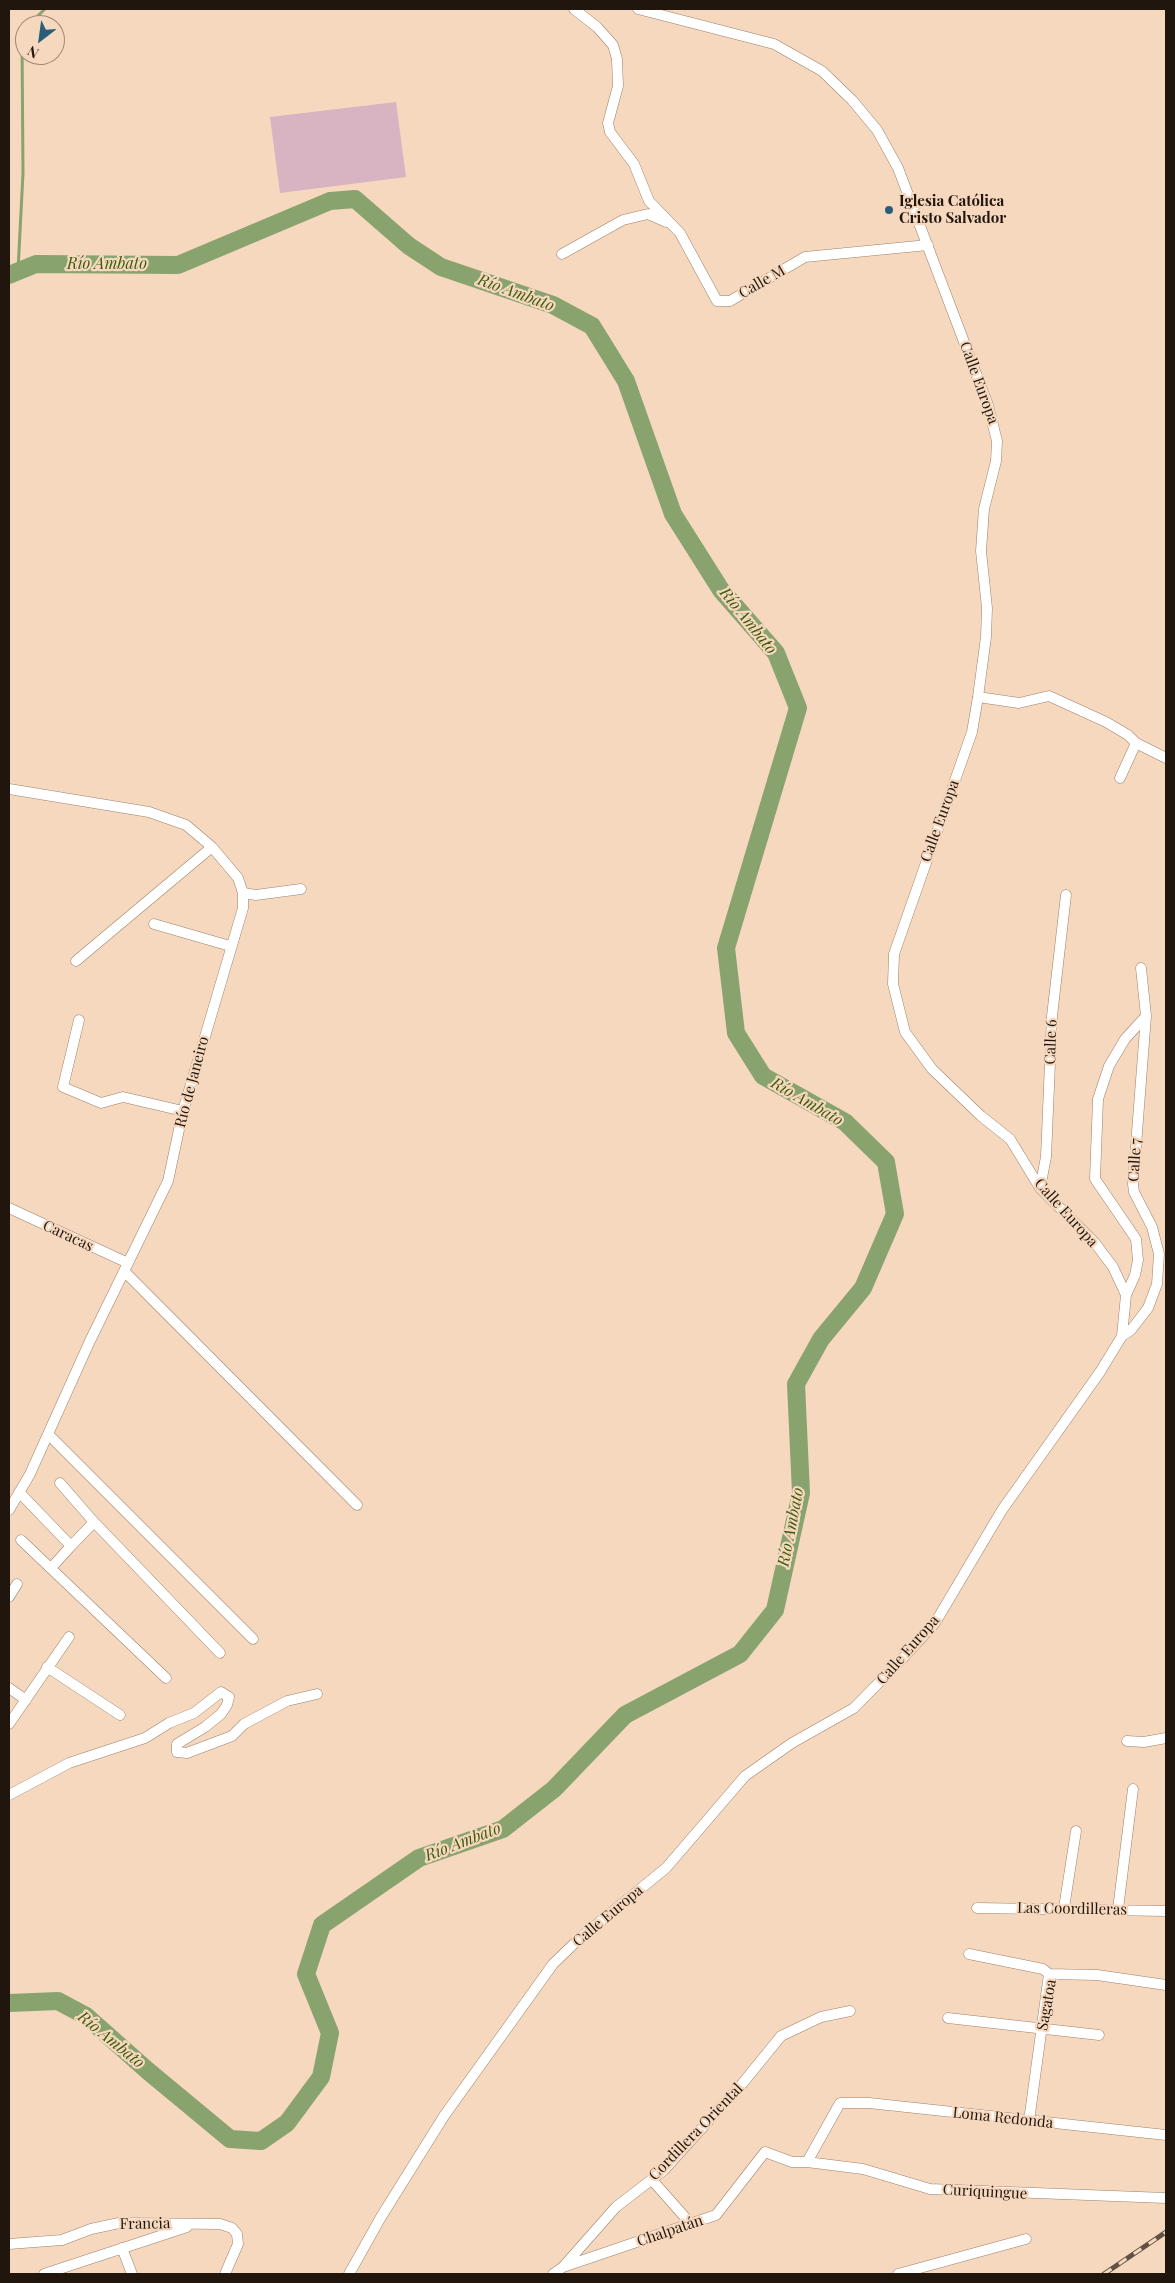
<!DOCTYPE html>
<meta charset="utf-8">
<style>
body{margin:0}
#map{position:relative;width:1175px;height:2283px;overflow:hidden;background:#f6d8bf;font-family:"Playfair Display",serif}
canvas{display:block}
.frame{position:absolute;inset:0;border:10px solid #20160d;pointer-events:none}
.north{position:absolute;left:15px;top:15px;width:50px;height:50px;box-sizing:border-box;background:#f6d8bf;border:1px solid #a08a78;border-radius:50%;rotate:210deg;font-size:14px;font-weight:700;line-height:20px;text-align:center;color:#20160d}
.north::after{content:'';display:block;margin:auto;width:18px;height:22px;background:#285e7a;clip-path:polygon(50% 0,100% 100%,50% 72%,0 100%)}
</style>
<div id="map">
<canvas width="1175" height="2283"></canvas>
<div class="frame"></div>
<div class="north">N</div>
</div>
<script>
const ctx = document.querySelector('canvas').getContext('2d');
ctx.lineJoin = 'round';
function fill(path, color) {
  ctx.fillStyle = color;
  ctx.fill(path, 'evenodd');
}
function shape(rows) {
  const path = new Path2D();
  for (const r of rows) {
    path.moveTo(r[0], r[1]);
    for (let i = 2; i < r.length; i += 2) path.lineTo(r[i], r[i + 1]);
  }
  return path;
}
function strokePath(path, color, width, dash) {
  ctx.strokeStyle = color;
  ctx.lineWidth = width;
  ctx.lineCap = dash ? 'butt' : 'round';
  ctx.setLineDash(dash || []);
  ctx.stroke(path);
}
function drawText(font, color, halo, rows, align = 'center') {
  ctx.font = font + ' "Playfair Display",serif';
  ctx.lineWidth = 4.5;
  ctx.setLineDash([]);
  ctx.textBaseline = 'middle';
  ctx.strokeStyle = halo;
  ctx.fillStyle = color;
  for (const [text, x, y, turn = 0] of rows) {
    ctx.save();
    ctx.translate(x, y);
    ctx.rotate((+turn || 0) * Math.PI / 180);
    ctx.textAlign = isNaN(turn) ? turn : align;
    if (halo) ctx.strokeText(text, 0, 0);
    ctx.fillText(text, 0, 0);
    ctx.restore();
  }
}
const green = shape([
 [396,102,406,177,280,193,270,117]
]);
const stream = shape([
 [28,25,45,9],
 [18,271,23,173,22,40,25,29]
]);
const river = shape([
 [9,275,36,264,178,265,330,201,355,199,409,246,441,267,553,305,592,326,626,381,673,514,721,590,776,653,798,708,726,948,736,1033,763,1076,845,1122,886,1162,895,1214,863,1288,821,1339,796,1384,801,1493,775,1610,740,1654,625,1715,554,1789,503,1829,419,1858,322,1925,306,1974,330,2033,321,2077,287,2123,261,2141,230,2139,148,2071,86,2016,58,2001,9,2003]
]);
const minor = shape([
 [574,9,597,27,613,45,617,59,618,86,608,123,610,132,634,164,649,201,680,233,717,301,730,301,805,257,928,245],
 [562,254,623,220,648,214,666,222],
 [978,697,1019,703,1049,696,1106,722,1128,735,1136,743],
 [1120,778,1136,743,1166,758],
 [9,789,149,812,186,825,212,847,238,878,243,893,243,908,183,1111,168,1181,89,1343,30,1474,9,1510],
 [243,893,256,895,301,889],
 [154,924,230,946],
 [76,961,212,847],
 [79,1020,63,1087,101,1103,123,1097,183,1111],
 [1040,1188,1046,1157,1052,1016,1066,895],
 [9,1208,128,1263],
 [124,1271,357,1505],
 [1126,1295,1135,1275,1138,1260,1136,1239,1095,1179,1098,1099,1109,1066,1125,1039,1146,1016],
 [1122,1336,1131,1330,1148,1308,1157,1284,1159,1254,1152,1227,1134,1192,1133,1184,1146,1016,1141,968],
 [49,1435,253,1639],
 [60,1483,94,1522,220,1653],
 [19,1492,71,1546,94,1522],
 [21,1540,166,1678],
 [51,1568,71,1546],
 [9,1597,17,1584],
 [47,1667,120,1715],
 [9,1688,26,1700],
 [9,1724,69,1637],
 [1127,1741,1144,1742,1166,1738],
 [9,1795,69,1763,145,1738,169,1723,194,1713,221,1692,229,1697,227,1705,221,1714,205,1727,177,1744,177,1752,187,1753,232,1736,244,1724,287,1701,317,1694],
 [977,1908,1166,1911],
 [1064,1908,1076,1831],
 [1118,1909,1133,1789],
 [969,1954,1043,1969,1049,1974],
 [1049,1974,1097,1975,1166,1985],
 [948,2018,1099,2035],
 [1029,2121,1049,1974],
 [807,2162,840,2103,869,2103,1166,2135],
 [652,2180,691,2224],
 [9,2244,62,2240,91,2229,119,2223,220,2224,232,2228,237,2234,238,2244,225,2274],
 [122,2248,132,2274],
 [563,2267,716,2215,765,2152,792,2162,807,2162,863,2169,930,2189,1166,2198],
 [44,2274,187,2227],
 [349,2274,381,2217,444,2116,553,1964,580,1938,666,1868,745,1776,792,1743,854,1708,903,1658,935,1623,1002,1510,1100,1372,1122,1336,1126,1295,1113,1267,1095,1243,1040,1188,1010,1139,981,1116,932,1069,905,1032,893,984,894,954,972,732,978,697,986,637,987,608,981,551,984,509,996,461,997,441,988,405,898,168,877,130,852,100,822,71,774,44,638,9],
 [553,2274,563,2267,616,2207,664,2170,742,2084,781,2036,821,2017,850,2011],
 [898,2274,1026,2239]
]);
const rail = shape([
 [1104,2274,1166,2232]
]);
const markers = [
 [889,210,5,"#285e7a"]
];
const poiNames = [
 ["Iglesia Católica",899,201],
 ["Cristo Salvador",899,218]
];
const streetNames = [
 ["Calle M",762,282,-30],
 ["Calle Europa",979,383,70],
 ["Calle Europa",940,821,-70],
 ["Calle 6",1051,1042,-88],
 ["Río de Janeiro",192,1082,-75],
 ["Calle 7",1135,1160,-87],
 ["Calle Europa",1066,1213,48],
 ["Caracas",68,1236,25],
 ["Calle Europa",908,1650,-49],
 ["Las Coordilleras",1072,1909,1],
 ["Calle Europa",608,1916,-40],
 ["Sagatoa",1047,2005,-80],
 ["Loma Redonda",1003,2118,6],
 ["Cordillera Oriental",696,2132,-46],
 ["Curiquingue",985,2192,3],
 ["Francia",145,2224,-1],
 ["Chalpatán",670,2231,-19]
];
const waterNames = [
 ["Río Ambato",107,264],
 ["Río Ambato",516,293,20],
 ["Río Ambato",748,621,51],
 ["Río Ambato",807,1102,30],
 ["Río Ambato",791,1527,-79],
 ["Río Ambato",463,1842,-21],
 ["Río Ambato",111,2040,39]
];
fill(green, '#d8b3c2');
strokePath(stream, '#89a36f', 3);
strokePath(river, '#89a36f', 18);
strokePath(minor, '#9c8069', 11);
strokePath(minor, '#fff', 10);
strokePath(rail, '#625244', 5);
strokePath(rail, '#f6d8bf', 3, [9]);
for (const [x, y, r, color] of markers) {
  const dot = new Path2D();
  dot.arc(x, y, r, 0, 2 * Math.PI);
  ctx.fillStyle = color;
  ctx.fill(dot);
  strokePath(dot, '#f6d8bf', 2);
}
drawText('bold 15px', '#20160d', '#f6d8bf', poiNames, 'left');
drawText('15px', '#20160d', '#f6d8bf', streetNames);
drawText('italic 16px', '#3b5b0b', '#f6d8bf', waterNames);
</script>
